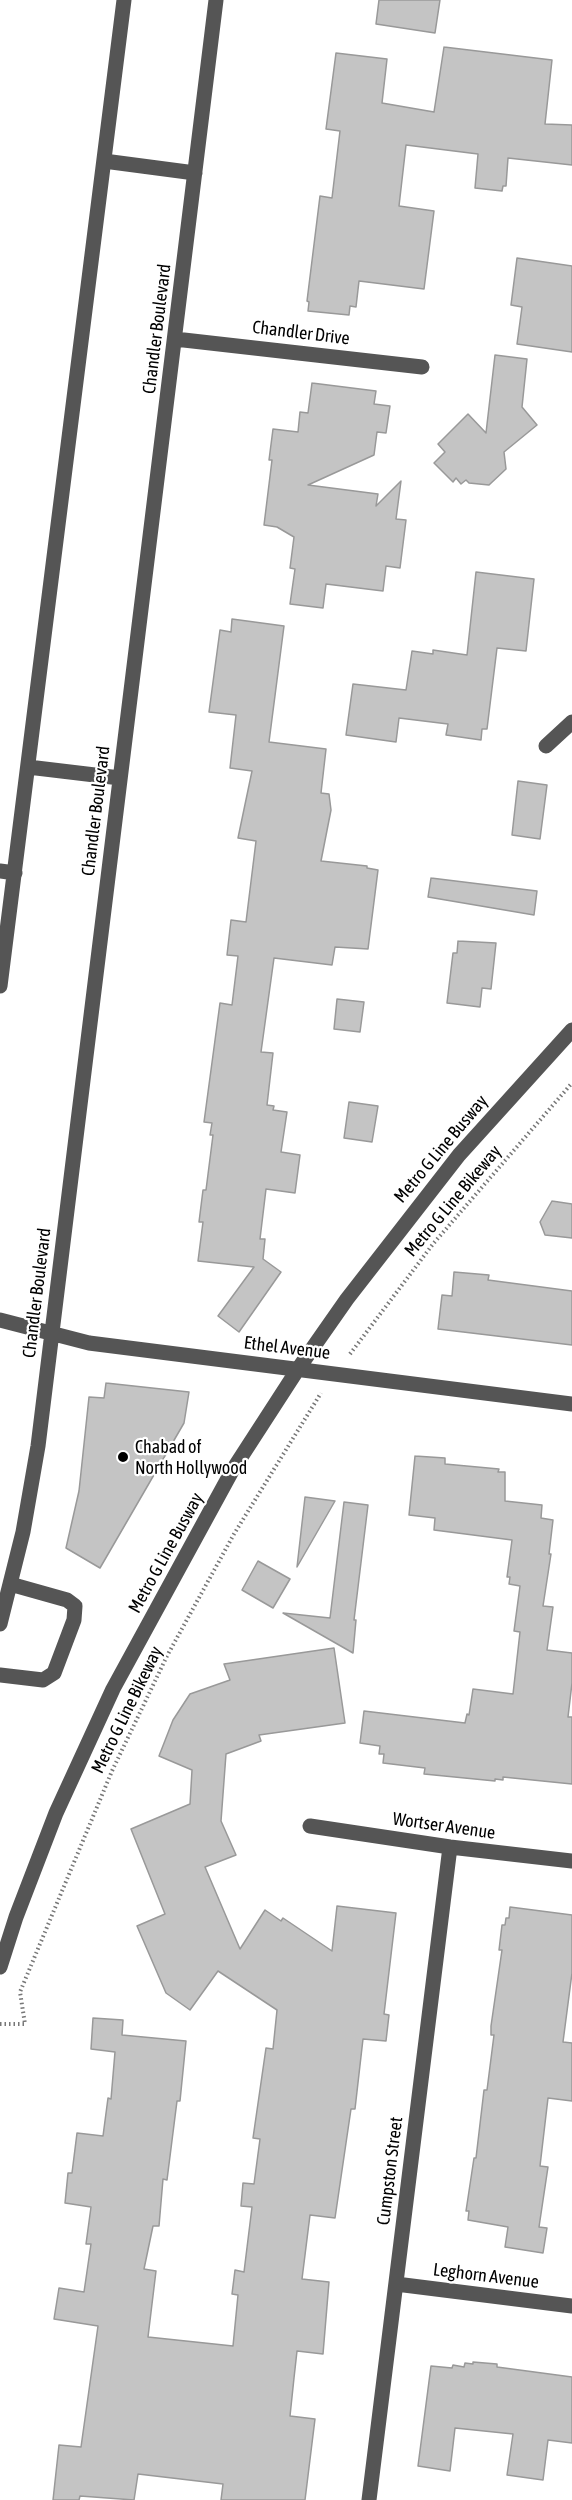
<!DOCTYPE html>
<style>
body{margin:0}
canvas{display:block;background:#fff}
</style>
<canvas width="572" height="2500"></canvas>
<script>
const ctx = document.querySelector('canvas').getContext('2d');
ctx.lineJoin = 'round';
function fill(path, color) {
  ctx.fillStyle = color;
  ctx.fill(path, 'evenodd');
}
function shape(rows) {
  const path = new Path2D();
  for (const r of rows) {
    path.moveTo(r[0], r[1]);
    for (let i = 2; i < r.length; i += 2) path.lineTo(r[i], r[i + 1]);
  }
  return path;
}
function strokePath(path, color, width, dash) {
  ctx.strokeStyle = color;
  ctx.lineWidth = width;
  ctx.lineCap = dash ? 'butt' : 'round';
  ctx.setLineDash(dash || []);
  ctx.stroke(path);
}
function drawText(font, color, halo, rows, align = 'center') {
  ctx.font = font + ' "Asap Condensed",sans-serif';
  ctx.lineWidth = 4.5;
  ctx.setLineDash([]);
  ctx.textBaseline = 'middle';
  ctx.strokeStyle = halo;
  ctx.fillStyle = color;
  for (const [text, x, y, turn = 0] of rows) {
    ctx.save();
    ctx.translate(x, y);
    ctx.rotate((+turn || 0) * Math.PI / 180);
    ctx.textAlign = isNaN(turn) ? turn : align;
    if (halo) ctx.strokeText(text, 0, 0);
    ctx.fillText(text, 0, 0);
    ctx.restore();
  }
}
const building = shape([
 [379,0,440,0,435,33,376,24,379,0],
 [444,47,552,60,545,124,572,125,572,165,508,158,506,186,503,186,502,191,475,188,478,154,406,145,399,206,434,211,424,289,359,281,356,307,350,306,349,315,308,311,309,302,307,301,320,196,332,198,340,131,326,129,336,53,387,59,382,103,434,112,444,47],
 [517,258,572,266,572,352,517,344,522,307,511,305,517,258],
 [495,355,527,359,522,407,537,425,504,452,506,469,489,485,469,483,466,480,461,484,456,478,453,482,434,463,445,452,438,444,468,414,486,433,495,355],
 [312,383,376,391,374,404,390,406,386,433,377,432,374,455,308,485,378,494,376,506,401,481,396,519,406,520,400,568,386,566,383,591,326,584,323,608,290,604,295,569,290,568,294,537,277,527,264,525,272,460,269,460,273,429,298,432,300,412,308,413,312,383],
 [476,572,534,579,526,651,497,648,487,729,482,729,481,740,446,735,448,724,399,718,396,742,346,735,353,684,406,690,412,651,433,654,433,650,467,655,476,572],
 [232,619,284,626,269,742,326,749,321,793,329,794,331,810,321,861,367,866,367,868,378,870,368,949,335,947,332,965,274,958,261,1052,273,1053,267,1105,274,1106,273,1110,287,1112,281,1152,300,1155,295,1193,266,1189,260,1239,265,1239,263,1259,281,1272,239,1332,218,1316,254,1267,198,1261,203,1222,199,1222,203,1190,206,1190,213,1135,210,1135,212,1123,204,1122,220,1003,232,1005,238,956,227,955,231,920,246,922,256,841,238,838,252,771,230,768,236,715,209,712,220,630,231,632,232,619],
 [518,781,547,785,540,839,512,835,518,781],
 [431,878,537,891,534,915,428,897,431,878],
 [458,941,496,943,491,989,482,988,480,1007,447,1003,453,953,457,953,458,941],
 [337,999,364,1002,360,1032,334,1029,337,999],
 [349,1102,378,1106,372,1142,344,1138,349,1102],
 [552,1201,572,1204,572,1238,545,1235,540,1222,552,1201],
 [454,1272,489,1275,488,1280,572,1291,572,1345,438,1329,442,1295,452,1296,454,1272],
 [106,1383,189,1392,184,1423,100,1568,66,1548,79,1491,89,1397,104,1398,106,1383],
 [415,1456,445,1458,445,1464,499,1469,498,1472,505,1472,505,1501,542,1505,541,1518,553,1520,549,1554,551,1554,543,1606,553,1607,547,1650,572,1653,572,1683,568,1717,572,1717,572,1784,503,1777,503,1780,495,1779,495,1781,424,1774,425,1768,383,1763,384,1754,379,1754,380,1746,360,1743,364,1711,465,1723,467,1714,469,1715,473,1689,513,1694,520,1632,514,1631,520,1586,509,1584,510,1577,507,1577,512,1540,434,1530,435,1518,409,1515,415,1456],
 [305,1497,335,1501,297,1567,305,1497],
 [344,1502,368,1505,354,1620,356,1620,353,1653,283,1613,330,1618,344,1502],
 [258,1561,290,1579,273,1608,242,1590,258,1561],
 [334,1648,345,1723,259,1735,261,1741,226,1754,221,1821,236,1855,205,1867,240,1949,265,1910,281,1921,283,1918,332,1951,337,1906,396,1913,384,2014,389,2015,386,2041,363,2039,355,2109,351,2109,335,2218,310,2215,302,2279,329,2282,323,2354,297,2351,294,2378,290,2416,315,2419,305,2500,221,2500,223,2484,138,2474,134,2500,80,2496,79,2500,53,2500,59,2445,81,2447,98,2326,54,2319,59,2288,84,2292,91,2244,86,2244,91,2207,65,2203,68,2173,72,2173,77,2133,103,2136,108,2098,111,2099,115,2052,91,2049,93,2018,123,2020,122,2035,186,2041,180,2101,177,2101,167,2180,163,2179,159,2226,153,2226,144,2269,156,2271,148,2337,233,2346,238,2295,232,2294,235,2270,244,2272,252,2207,241,2206,243,2183,254,2184,260,2139,253,2138,266,2048,273,2049,277,2010,218,1971,190,2010,166,1993,137,1926,165,1914,131,1829,190,1804,192,1770,159,1756,173,1720,190,1694,230,1680,224,1664,334,1648],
 [510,1907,572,1915,572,1973,563,2042,572,2043,572,2101,548,2098,540,2166,548,2167,539,2227,547,2228,543,2253,505,2247,508,2227,468,2220,469,2211,466,2211,474,2158,476,2158,484,2090,487,2090,494,2035,491,2035,491,2026,502,1950,499,1950,502,1925,505,1925,506,1918,509,1918,510,1907],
 [473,2362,497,2364,497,2367,572,2377,572,2443,548,2440,543,2480,507,2475,513,2434,455,2428,450,2471,418,2466,431,2366,452,2368,453,2365,464,2367,465,2363,473,2364,473,2362]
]);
const path = shape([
 [350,1354,433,1244,572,1083],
 [0,2024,25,2024,20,1992,112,1771,167,1656,234,1534,321,1393]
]);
const minor = shape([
 [104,161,195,173],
 [175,339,422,367],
 [546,746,572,722],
 [28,767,120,778],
 [0,871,15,873],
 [0,986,124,0],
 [0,1320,89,1343,572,1404],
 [0,1624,23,1532,38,1446,216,0],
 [0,1675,43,1680,54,1673,74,1620,75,1606,67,1600,10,1584],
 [310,1826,450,1847,572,1861],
 [0,1967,16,1917,56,1813,113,1689,232,1471,298,1369,347,1299,459,1155,572,1030],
 [396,2284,572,2306],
 [369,2500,450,1847]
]);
const markers = [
 [123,1457,6,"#000"]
];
const streetNames = [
 ["Chandler Boulevard",157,329,-83],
 ["Chandler Drive",301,333,7],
 ["Chandler Boulevard",96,811,-83],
 ["Metro G Line Busway",441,1149,-50],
 ["Metro G Line Bikeway",453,1201,-50],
 ["Chandler Boulevard",37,1293,-83],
 ["Ethel Avenue",287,1348,7],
 ["Metro G Line Busway",166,1553,-61],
 ["Metro G Line Bikeway",127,1710,-64],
 ["Wortser Avenue",444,1826,8],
 ["Cumpston Street",390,2171,-83],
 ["Leghorn Avenue",486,2276,7]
];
const poiNames = [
 ["Chabad of",135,1447],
 ["North Hollywood",135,1468]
];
fill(building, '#c4c4c4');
strokePath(building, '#999', 1.5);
strokePath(path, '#777', 4, [1.5, 3]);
strokePath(minor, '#555', 15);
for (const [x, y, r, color] of markers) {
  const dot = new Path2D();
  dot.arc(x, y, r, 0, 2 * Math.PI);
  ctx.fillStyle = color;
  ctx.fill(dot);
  strokePath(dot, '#fff', 2);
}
drawText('18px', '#000', '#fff', streetNames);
drawText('18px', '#000', '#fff', poiNames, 'left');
</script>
